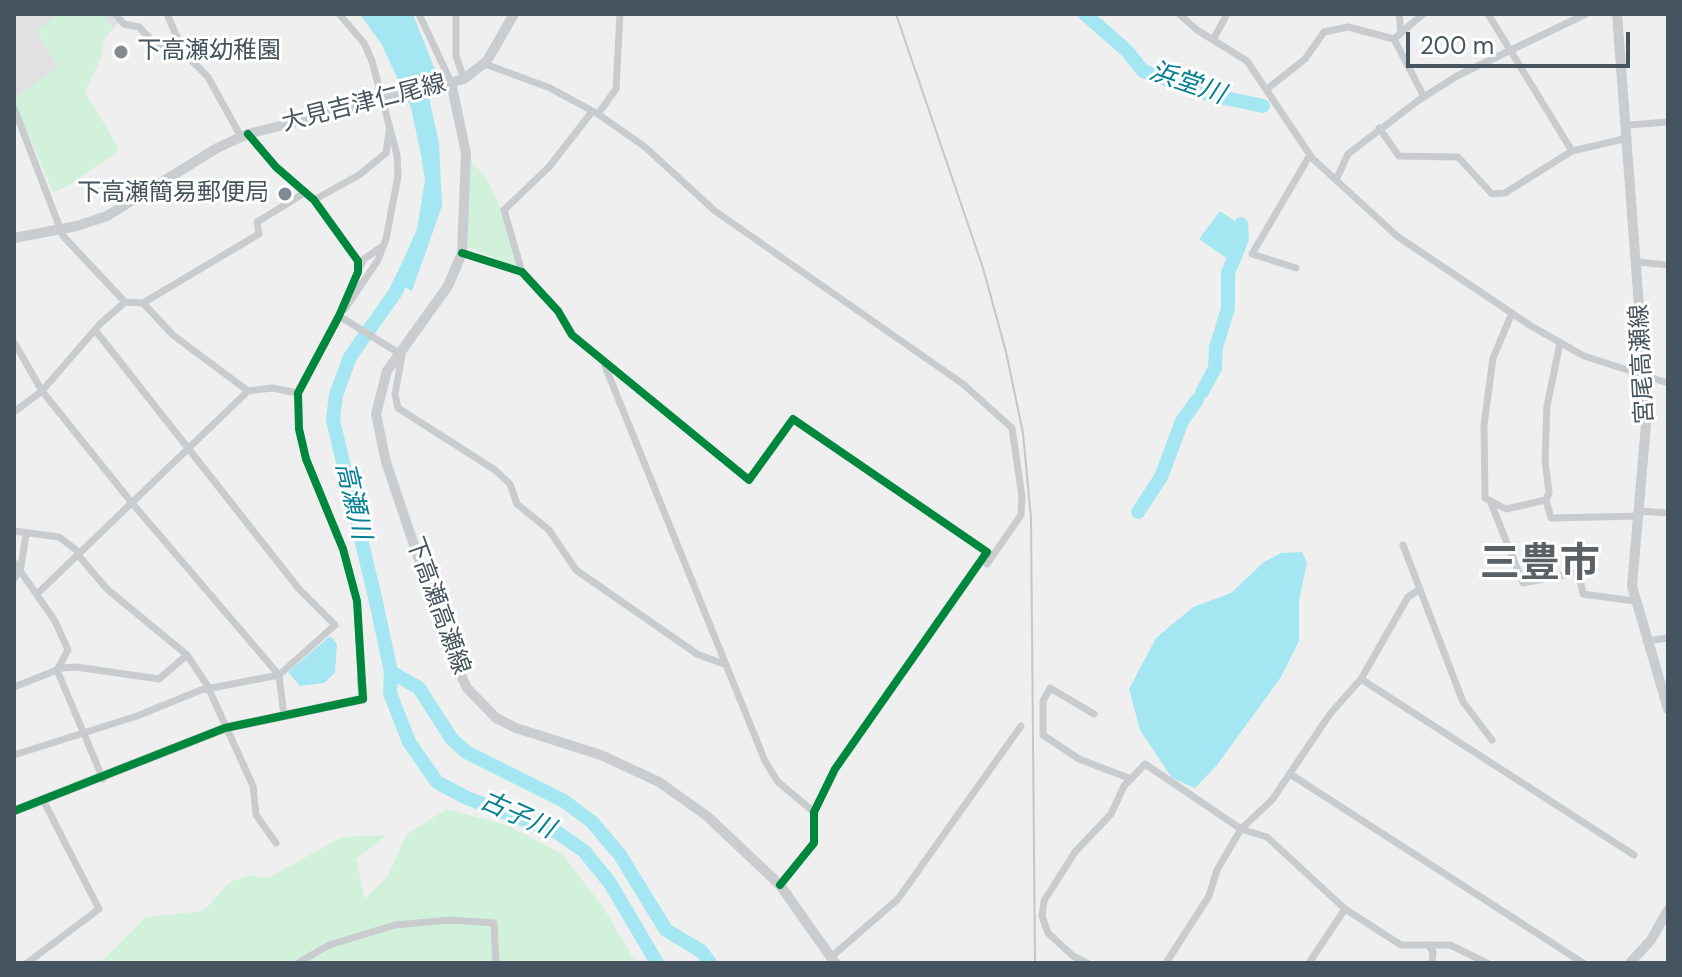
<!DOCTYPE html>
<meta charset="utf-8">
<style>
body{margin:0}
#map{position:relative;width:1682px;height:977px;overflow:hidden;background:#f0efef;font-family:"DM Sans",sans-serif}
canvas{display:block}
.frame{position:absolute;inset:0;border:16px solid #45545e;pointer-events:none}
.scale{position:absolute;left:1406px;top:32px;width:224px;height:36px;box-sizing:border-box;border:4px solid #45545e;border-top:0;padding-left:10px;font-size:24px;line-height:28px;white-space:nowrap;color:#45545e;-webkit-text-stroke:6px #fff;paint-order:stroke}
</style>
<div id="map">
<canvas width="1682" height="977"></canvas>
<div class="frame"></div>
<div class="scale">200 m</div>
</div>
<script>
const ctx = document.querySelector('canvas').getContext('2d');
ctx.lineJoin = 'round';
function fill(path, color) {
  ctx.fillStyle = color;
  ctx.fill(path, 'evenodd');
}
function shape(rows) {
  const path = new Path2D();
  for (const r of rows) {
    path.moveTo(r[0], r[1]);
    for (let i = 2; i < r.length; i += 2) path.lineTo(r[i], r[i + 1]);
  }
  return path;
}
function strokePath(path, color, width, dash) {
  ctx.strokeStyle = color;
  ctx.lineWidth = width;
  ctx.lineCap = dash ? 'butt' : 'round';
  ctx.setLineDash(dash || []);
  ctx.stroke(path);
}
function drawText(font, color, halo, rows, align = 'center') {
  ctx.font = font + ' "DM Sans","Noto Sans JP",sans-serif';
  ctx.lineWidth = 6;
  ctx.setLineDash([]);
  ctx.textBaseline = 'middle';
  ctx.strokeStyle = halo;
  ctx.fillStyle = color;
  for (const [text, x, y, turn = 0] of rows) {
    ctx.save();
    ctx.translate(x, y);
    ctx.rotate((+turn || 0) * Math.PI / 180);
    ctx.textAlign = isNaN(turn) ? turn : align;
    if (halo) ctx.strokeText(text, 0, 0);
    ctx.fillText(text, 0, 0);
    ctx.restore();
  }
}
const education = shape([
 [14,14,112,14,118,23,104,39,101,57,85,92,118,147,116,153,66,187,53,192,14,100]
]);
const green = shape([
 [58,14,103,14,113,28,104,39,101,57,85,92,118,147,116,153,66,187,53,192,15,102,21,93,58,67,36,31],
 [471,161,486,177,503,213,517,267,465,246],
 [447,809,509,826,562,854,603,907,636,963,100,963,146,917,203,911,230,882,250,875,268,878,342,837,387,835,356,859,365,899,388,876,406,835]
]);
const water = shape([
 [360,14,413,14,436,72,430,102,439,143,442,206,412,291,394,281,417,229,425,180,421,155,411,108,382,45],
 [1220,211,1236,222,1236,239,1226,258,1199,239],
 [1302,552,1307,563,1299,600,1299,641,1281,677,1217,765,1195,788,1172,778,1140,730,1129,689,1156,638,1193,607,1231,593,1264,562,1281,553],
 [330,636,337,644,335,673,324,683,300,686,288,672]
]);
const river = shape([
 [1085,14,1127,51,1143,71,1211,95,1263,106],
 [408,267,395,293,350,357,336,395,333,420,376,602,391,672,390,693,409,742,437,782,467,798,558,833,584,851,610,883,657,963],
 [1222,328,1228,308,1228,273,1242,239,1241,224],
 [1202,392,1215,368,1216,346,1221,332],
 [1138,512,1161,477,1182,421,1197,400],
 [391,672,419,688,451,738,466,752,564,801,592,822,620,855,666,930,701,951,710,963]
]);
const minor = shape([
 [115,14,124,24,139,27,158,47,185,55,194,63,208,77,241,137],
 [167,14,185,55],
 [339,14,364,43,372,61,397,155,398,176,386,239,378,260,345,309],
 [419,14,451,82],
 [456,14,456,56,464,79],
 [1179,14,1197,30,1247,61,1312,158,1397,236,1531,326,1584,356,1668,383],
 [1399,14,1401,32],
 [1488,14,1572,151],
 [1394,39,1423,14],
 [1213,40,1227,14],
 [485,64,550,88,598,114,645,147,715,211,963,384,1012,428,1022,497,1021,515,987,564],
 [1267,89,1305,59,1324,32,1348,27,1394,39,1424,97],
 [14,108,63,236,125,302,143,303,259,234,257,222,306,192],
 [598,114,616,89,620,14],
 [1628,125,1668,122],
 [1379,128,1399,156,1458,157,1492,194,1505,193,1572,151,1628,138],
 [248,134,276,167,314,200,358,261,358,272,339,316,298,393,299,429,306,459,343,549,357,601,361,679],
 [1336,180,1348,154,1419,100,1457,76,1586,14],
 [314,200,359,175,386,153,389,131],
 [462,253,522,272,558,311,572,335,749,480,793,419,987,552,835,769,814,812,814,843,780,885],
 [1638,262,1668,265],
 [360,267,364,259,383,246],
 [1296,268,1252,254,1310,155],
 [522,272,504,210,549,167,591,113],
 [143,303,173,335,248,391],
 [1512,313,1493,358,1484,425,1485,498,1506,509,1546,500,1549,493,1545,460,1547,406,1560,343],
 [339,316,402,355,395,394,398,408,495,470,510,484,517,504,549,530,576,570,697,654,726,665],
 [14,342,42,391,132,503,279,675,284,716],
 [605,366,765,761,778,782,814,812],
 [14,412,42,391,100,324,125,302],
 [1546,500,1551,518,1640,516],
 [1491,503,1523,583,1579,572,1583,594,1634,601],
 [1640,511,1668,513],
 [14,531,59,537,80,553],
 [1403,545,1463,702,1492,740],
 [78,555,107,589,187,655,207,685,253,786,256,815,276,843],
 [14,562,55,621,68,650,57,670,103,779],
 [14,579,21,567,26,534],
 [37,594,248,391,272,388,298,393],
 [1646,641,1668,638],
 [1361,679,1634,855],
 [14,687,62,668,76,667,159,679,187,655],
 [1094,714,1050,688,1043,701,1043,735,1079,759,1131,779],
 [14,755,137,716,201,690,279,675,335,625,299,589,95,330],
 [1290,774,1583,963],
 [1428,945,1433,952,1432,963],
 [830,958,898,899,1021,726],
 [27,963,99,909,43,800],
 [298,963,329,945,395,925,450,920,494,923,496,963],
 [1087,963,1073,956,1048,933,1042,916,1044,901,1075,852,1111,814,1124,786,1145,764,1241,829,1267,837,1345,909,1401,945,1450,945,1487,963],
 [1166,963,1209,896,1217,870,1241,829,1272,800,1330,714,1361,679,1408,597,1420,589],
 [1309,963,1345,909]
]);
const tertiary = shape([
 [14,811,225,728,363,699,361,679]
]);
const secondary = shape([
 [1617,14,1647,413,1632,586,1668,709],
 [451,82,466,153,462,253,448,286,387,371,376,414,386,462,451,655,467,688,496,718,516,728,601,755,659,782,707,816,780,885,835,963],
 [14,238,77,226,107,216,217,148,248,134,464,79,487,61,514,14],
 [1630,963,1651,940,1668,910]
]);
const rail = shape([
 [896,14,983,268,1006,352,1023,433,1031,518,1035,963]
]);
const cycleway = shape([
 [462,253,522,272,558,311,572,335,749,480,793,419,987,552,835,769,814,812,814,843,780,885],
 [14,811,225,728,363,699,357,601,343,549,306,459,299,429,298,393,339,316,358,272,358,261,314,200,276,167,248,134]
]);
const markers = [
 [121,52,8,"#818a91"],
 [285,194,8,"#818a91"]
];
const poiNames = [
 ["下高瀬幼稚園",137,52],
 ["下高瀬簡易郵便局",269,194,"right"]
];
const streetNames = [
 ["大見吉津仁尾線",364,104,-14],
 ["宮尾高瀬線",1643,364,-93],
 ["下高瀬高瀬線",437,606,70]
];
const waterNames = [
 ["浜堂川",1187,84,19],
 ["高瀬川",352,501,77],
 ["古子川",517,816,24]
];
const townNames = [
 ["三豊市",1540,566]
];
fill(education, '#e1e0e2');
fill(green, '#d2f1db');
fill(water, '#a4e7f2');
strokePath(river, '#a4e7f2', 14);
strokePath(minor, '#c8ccce', 7);
strokePath(tertiary, '#c8ccce', 9);
strokePath(secondary, '#c9cdd0', 10);
strokePath(rail, '#c4c6c9', 2);
strokePath(cycleway, '#00873e', 8);
for (const [x, y, r, color] of markers) {
  const dot = new Path2D();
  dot.arc(x, y, r, 0, 2 * Math.PI);
  ctx.fillStyle = color;
  ctx.fill(dot);
  strokePath(dot, '#fff', 3);
}
drawText('24px', '#45545e', '#fff', poiNames, 'left');
drawText('24px', '#45545e', '#fff', streetNames);
drawText('italic 26px', '#048094', '#fff', waterNames);
drawText('bold 40px', '#5a6064', '#fff', townNames);
</script>
